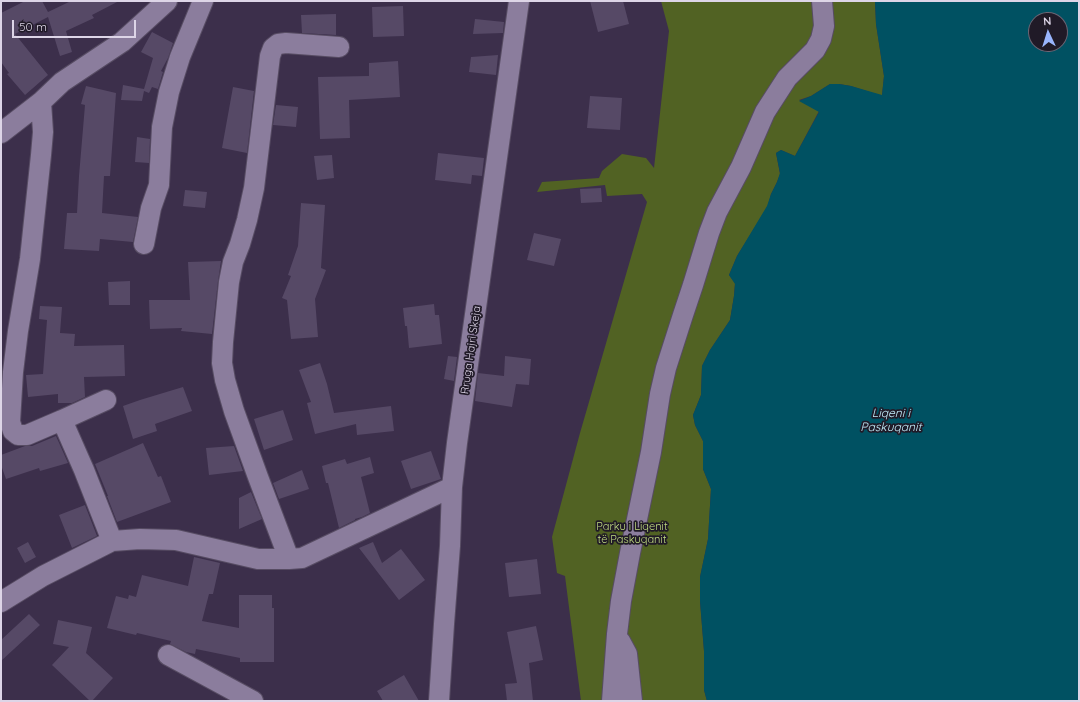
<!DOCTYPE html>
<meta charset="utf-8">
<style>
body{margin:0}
#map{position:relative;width:1080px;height:702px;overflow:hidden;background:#3c2f4b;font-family:Quicksand,sans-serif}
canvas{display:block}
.frame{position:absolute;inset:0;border:2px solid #ddd5e7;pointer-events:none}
.north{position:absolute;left:1028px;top:12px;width:40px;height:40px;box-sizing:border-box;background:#201a27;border:1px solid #6c6574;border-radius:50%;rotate:356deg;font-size:11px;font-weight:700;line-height:16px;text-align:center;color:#ddd5e7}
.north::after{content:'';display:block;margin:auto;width:14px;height:18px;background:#99b5fd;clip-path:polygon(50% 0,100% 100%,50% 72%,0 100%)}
.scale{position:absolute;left:12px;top:20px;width:124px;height:18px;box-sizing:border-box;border:2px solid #ddd5e7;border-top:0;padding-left:5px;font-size:12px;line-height:14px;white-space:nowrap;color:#ddd5e7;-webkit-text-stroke:3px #201a27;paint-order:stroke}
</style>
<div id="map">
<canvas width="1080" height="702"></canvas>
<div class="frame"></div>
<div class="north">N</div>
<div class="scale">50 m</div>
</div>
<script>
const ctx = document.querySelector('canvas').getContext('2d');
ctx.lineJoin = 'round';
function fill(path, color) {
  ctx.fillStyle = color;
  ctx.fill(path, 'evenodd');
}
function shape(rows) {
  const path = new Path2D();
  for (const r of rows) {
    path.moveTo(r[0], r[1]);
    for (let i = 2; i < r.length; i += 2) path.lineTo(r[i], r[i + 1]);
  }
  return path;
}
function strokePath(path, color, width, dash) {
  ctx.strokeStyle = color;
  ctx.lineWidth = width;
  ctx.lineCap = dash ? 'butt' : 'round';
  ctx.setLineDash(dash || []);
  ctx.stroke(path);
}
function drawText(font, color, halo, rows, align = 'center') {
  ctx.font = font + ' Quicksand,sans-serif';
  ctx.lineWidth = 3.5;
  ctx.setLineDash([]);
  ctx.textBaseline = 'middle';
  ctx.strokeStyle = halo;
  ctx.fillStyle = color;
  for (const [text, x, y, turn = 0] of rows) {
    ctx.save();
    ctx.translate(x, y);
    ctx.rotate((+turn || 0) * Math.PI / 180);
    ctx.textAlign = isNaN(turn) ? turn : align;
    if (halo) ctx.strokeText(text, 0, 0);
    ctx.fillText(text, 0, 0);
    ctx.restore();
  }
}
const green = shape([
 [661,1,875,1,876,24,884,76,882,96,851,86,839,84,830,84,811,96,799,100,819,111,795,156,781,150,776,153,780,174,777,182,771,194,768,206,737,256,729,275,735,283,734,296,730,320,710,350,702,366,701,395,693,415,695,425,703,441,703,469,711,489,708,539,700,577,700,601,704,651,704,690,707,701,581,701,565,576,557,573,552,537,580,433,647,202,642,194,607,196,605,185,537,192,542,182,599,178,602,171,622,154,646,158,654,168,669,31]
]);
const water = shape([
 [875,1,1079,1,1079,701,707,701,704,690,704,651,700,601,700,577,708,539,711,489,703,469,703,441,695,425,693,415,701,395,702,366,710,350,730,320,734,296,735,284,729,275,737,256,767,206,771,194,777,182,780,173,776,153,781,150,795,156,819,112,799,101,811,96,830,84,839,84,851,86,882,95,884,76,876,24],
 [1036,20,1060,20,1060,44,1036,44]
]);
const building = shape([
 [25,1,42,1,48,12,71,1,119,1,92,15,94,18,66,31,72,52,60,56,48,17,15,34,48,75,25,95,7,74,9,73,1,62,1,13],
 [590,1,623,1,629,24,598,32],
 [403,6,404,36,373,37,372,7],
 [336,14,336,35,302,33,301,15],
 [475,19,504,22,503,33,473,34],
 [152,32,173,43,168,58,161,71,163,72,158,89,152,87,149,93,144,91,142,101,121,100,123,85,144,89,153,58,141,52],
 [498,55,496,75,469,72,471,57],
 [398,61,400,97,349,100,350,138,320,139,318,77,369,76,369,63],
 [86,86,116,93,110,176,104,176,102,213,138,217,133,242,100,239,99,251,64,249,67,213,77,213,79,176,85,105,81,104],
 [233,87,254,91,247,153,222,148],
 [590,96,622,98,620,130,587,128],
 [276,105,298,107,296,127,273,125],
 [137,137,150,139,149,163,135,162],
 [438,153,484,158,482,176,472,175,471,184,435,180],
 [332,155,334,178,317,180,314,156],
 [601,188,602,202,581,203,580,189],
 [185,190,207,192,205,208,183,206],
 [301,203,325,205,321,268,326,270,315,299,318,337,291,339,287,300,282,298,291,276,288,275,298,246],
 [534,233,561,239,554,266,527,260],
 [221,261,218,281,212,334,181,331,182,328,150,329,149,300,190,300,188,262],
 [130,281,130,305,109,305,108,282],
 [434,304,435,315,439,315,442,344,409,348,407,326,405,326,403,308],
 [40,306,62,307,60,333,75,334,74,346,124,345,125,376,84,377,85,397,72,403,58,403,58,394,28,397,26,375,43,374,47,320,39,319],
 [448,356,457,357,454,381,444,379],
 [505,356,531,359,529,385,516,384,512,407,475,401,478,373,504,376],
 [320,363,327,384,334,413,391,406,394,431,357,435,356,424,315,434,307,403,311,402,299,370],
 [183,387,192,411,155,424,157,431,133,439,123,406,140,400],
 [283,410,293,440,264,450,254,419],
 [56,436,68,463,40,471,39,468,6,479,1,465,1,455,25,446,32,446],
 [143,443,158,477,161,476,171,502,117,522,107,496,108,496,95,464],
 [234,446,243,471,209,475,206,448],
 [431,451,441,479,411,489,401,461],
 [370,457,374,473,361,477,370,513,362,517,355,519,355,520,339,528,328,483,326,483,322,466,345,459,347,464],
 [302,470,309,489,279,499,273,483],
 [251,492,262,519,239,529,239,498],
 [85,505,97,536,72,548,59,515],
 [28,542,36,557,25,563,17,548],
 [373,542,382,563,401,549,425,580,399,600,359,548],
 [194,557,220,563,213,594,209,594,202,621,239,628,239,595,272,595,272,608,274,608,274,662,240,662,240,658,196,649,195,654,186,652,170,644,171,641,137,633,136,635,107,628,116,596,128,599,129,595,136,597,142,575,188,586],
 [537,559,541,594,509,597,505,563],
 [29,614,40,625,1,661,1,640],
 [58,620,92,627,86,653,113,678,92,701,90,701,52,665,69,647,53,644],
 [536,626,543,660,529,663,533,701,507,701,505,684,517,683,507,632],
 [404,675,419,701,383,701,377,691]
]);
const minor = shape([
 [41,102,43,132,41,155,30,259,18,331,13,372,10,422,13,431,18,435,27,435,62,420,84,470,112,541],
 [1,133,41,102,62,82,122,42,167,1],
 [144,244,151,208,159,185,162,127,169,92,180,57,203,1],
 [62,420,106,400],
 [289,559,258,477,234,411,225,380,222,363,223,342,229,282,233,262,240,244,247,220,254,188,270,56,273,48,278,44,286,43,339,47],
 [1,602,43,576,112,541,140,539,176,540,258,559,289,559,302,558,452,487],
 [620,641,627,654,632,701],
 [168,655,253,701],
 [439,701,444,624,450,546,452,487,457,443,519,1],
 [612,701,617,634,621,601,630,553,651,452,660,394,666,368,683,315,693,285,709,233,717,212,741,167,765,112,787,78,815,50,821,39,824,26,822,1]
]);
const streetNames = [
 ["Rruga Hajri Skeja",471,350,-82]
];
const parkNames = [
 ["Parku i Liqenit",632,527],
 ["të Paskuqanit",632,540]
];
const waterNames = [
 ["Liqeni i",891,413],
 ["Paskuqanit",891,427]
];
fill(green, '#516223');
fill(water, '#005162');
fill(building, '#564966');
strokePath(minor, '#574c63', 22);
strokePath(minor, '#8b7d9d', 20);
drawText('11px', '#ddd5e7', '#201a27', streetNames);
drawText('11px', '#c2dd82', '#201a27', parkNames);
drawText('italic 12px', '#c0ecf9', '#201a27', waterNames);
</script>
